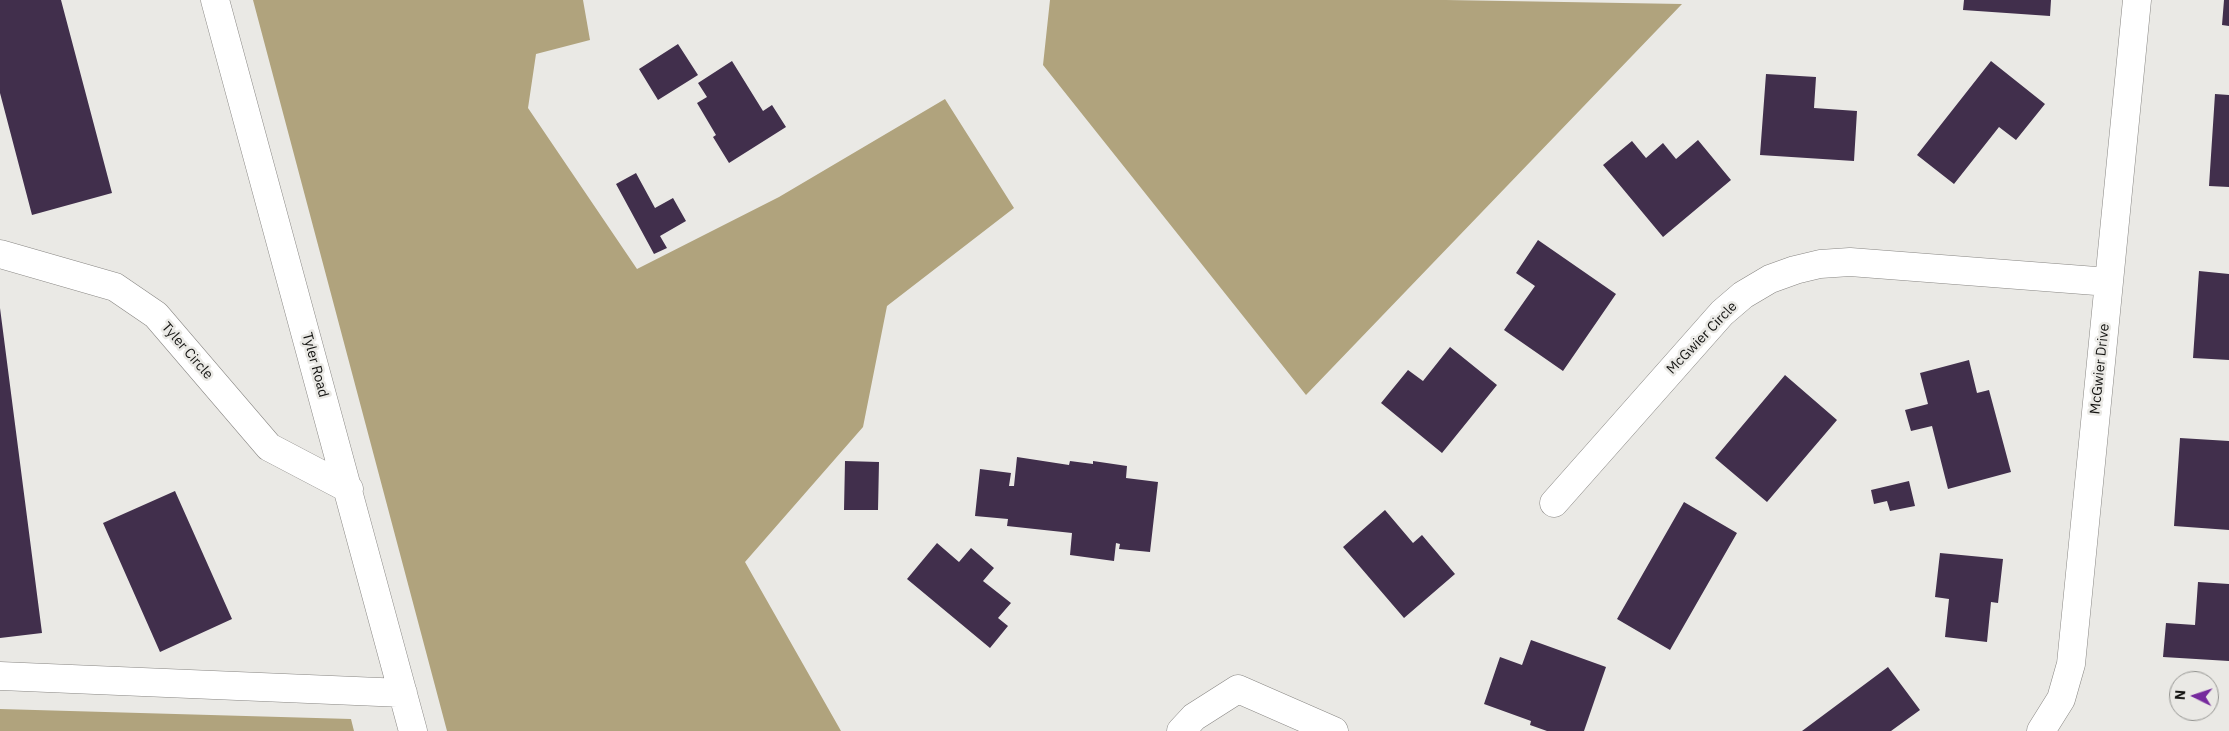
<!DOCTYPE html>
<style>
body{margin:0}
#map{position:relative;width:2229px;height:731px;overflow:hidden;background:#eae9e5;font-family:"IBM Plex Sans",sans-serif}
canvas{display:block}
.north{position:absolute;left:2169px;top:671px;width:50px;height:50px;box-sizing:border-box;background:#eae9e5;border:1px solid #949491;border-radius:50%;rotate:274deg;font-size:14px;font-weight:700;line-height:20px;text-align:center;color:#141412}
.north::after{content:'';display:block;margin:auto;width:18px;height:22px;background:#762a9d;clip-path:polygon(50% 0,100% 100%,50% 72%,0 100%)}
</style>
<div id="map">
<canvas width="2229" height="731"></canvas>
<div class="north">N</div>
</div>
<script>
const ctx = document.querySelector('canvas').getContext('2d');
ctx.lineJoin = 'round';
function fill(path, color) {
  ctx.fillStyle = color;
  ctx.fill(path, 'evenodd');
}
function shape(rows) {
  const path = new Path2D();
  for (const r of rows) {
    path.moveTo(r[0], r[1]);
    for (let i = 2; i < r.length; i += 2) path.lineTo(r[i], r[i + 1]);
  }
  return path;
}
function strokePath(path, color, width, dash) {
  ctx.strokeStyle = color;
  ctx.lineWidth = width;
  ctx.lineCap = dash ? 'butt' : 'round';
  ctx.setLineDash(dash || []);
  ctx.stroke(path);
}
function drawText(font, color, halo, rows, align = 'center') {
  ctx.font = font + ' "IBM Plex Sans",sans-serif';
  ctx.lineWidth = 5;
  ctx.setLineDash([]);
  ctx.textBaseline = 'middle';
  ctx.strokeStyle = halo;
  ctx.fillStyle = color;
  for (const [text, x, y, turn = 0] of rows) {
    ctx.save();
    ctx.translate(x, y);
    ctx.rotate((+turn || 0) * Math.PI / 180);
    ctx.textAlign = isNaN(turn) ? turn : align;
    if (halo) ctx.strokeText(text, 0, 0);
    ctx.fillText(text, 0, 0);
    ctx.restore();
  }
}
const forest = shape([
 [253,0,583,0,590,40,536,54,528,108,637,269,779,197,945,99,1014,208,887,306,863,427,745,562,841,731,447,731],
 [1050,0,1446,0,1682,4,1306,395,1043,65],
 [0,709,351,719,354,731,0,731]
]);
const building = shape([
 [0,0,61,0,112,193,32,215,0,93],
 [1964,0,2051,0,2050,16,1963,10],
 [2224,0,2229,0,2229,26,2222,25],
 [678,44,698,75,658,100,639,69],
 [732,61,763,111,772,105,786,127,729,163,713,137,716,135,697,103,707,97,698,83],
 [1991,61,2045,104,2016,140,1999,127,1954,184,1917,155],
 [1766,74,1816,77,1814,108,1857,111,1854,161,1760,155],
 [2215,94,2229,95,2229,187,2209,186],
 [1698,140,1731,180,1663,237,1603,165,1632,141,1646,158,1663,143,1676,159],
 [636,173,655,208,673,198,686,221,660,236,667,248,654,254,616,184],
 [1538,240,1616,294,1563,371,1504,330,1535,286,1516,273],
 [2199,271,2229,274,2229,360,2193,358],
 [0,308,42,633,0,638],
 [1450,347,1497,385,1442,453,1381,403,1408,370,1423,381],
 [1969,360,1977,393,1989,390,2011,472,1948,489,1932,426,1911,431,1905,410,1928,404,1920,373],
 [1785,375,1837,420,1767,502,1715,458],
 [2180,438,2229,441,2229,530,2174,526],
 [1017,457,1069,465,1070,461,1093,464,1093,461,1127,466,1126,478,1158,482,1150,552,1119,549,1120,544,1116,543,1114,561,1070,555,1072,533,1007,526,1008,519,975,516,980,469,1011,473,1009,486,1014,486],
 [845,461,879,462,878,510,844,510],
 [1909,481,1915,506,1890,511,1887,501,1874,504,1871,490],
 [175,491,232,619,160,652,103,523],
 [1684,502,1737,533,1670,650,1617,619],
 [1385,510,1413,543,1422,535,1455,574,1404,618,1343,547],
 [937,543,959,562,971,548,994,568,983,581,1011,603,998,618,1008,626,990,648,907,579],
 [1940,553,2003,559,1998,603,1991,602,1987,642,1945,637,1949,599,1935,597],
 [2198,582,2229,584,2229,661,2163,657,2166,623,2195,625],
 [1531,640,1606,667,1584,731,1547,731,1530,725,1531,721,1484,704,1500,657,1522,665],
 [1888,667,1920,710,1891,731,1802,731]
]);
const minor = shape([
 [215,0,413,731],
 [0,254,115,287,156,315,269,447,349,489],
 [1554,503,1722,313,1743,295,1770,279,1795,270,1820,264,1850,262,2109,282],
 [0,676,403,693],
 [1181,731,1194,717,1238,689,1334,731],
 [2041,731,2061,699,2071,664,2137,0]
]);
const streetNames = [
 ["McGwier Circle",1702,338,-46],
 ["Tyler Circle",187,351,49],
 ["Tyler Road",315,365,75],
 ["McGwier Drive",2100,369,-84]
];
fill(forest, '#b0a37d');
fill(building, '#412f4c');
strokePath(minor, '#888683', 29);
strokePath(minor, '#fff', 28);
drawText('14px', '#141412', '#eae9e5', streetNames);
</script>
